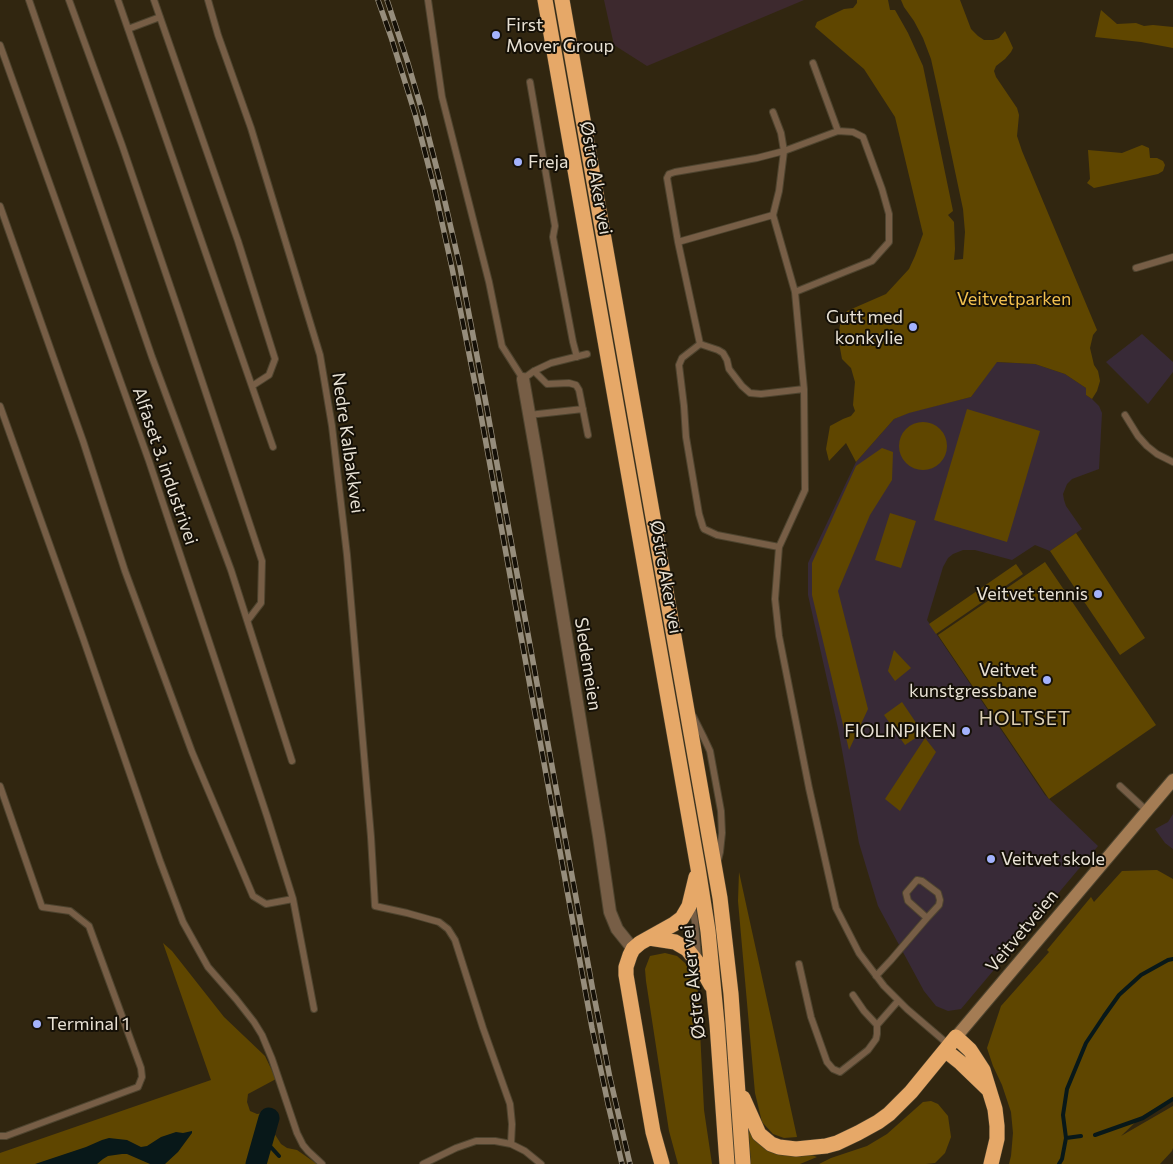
<!DOCTYPE html>
<meta charset="utf-8">
<style>
body{margin:0}
canvas{display:block;background:#312610}
</style>
<canvas width="1173" height="1164"></canvas>
<script>
const ctx = document.querySelector('canvas').getContext('2d');
ctx.lineJoin = 'round';
function fill(path, color) {
  ctx.fillStyle = color;
  ctx.fill(path, 'evenodd');
}
function shape(rows) {
  const path = new Path2D();
  for (const r of rows) {
    if (r.length === 3) {
      path.moveTo(r[0] + r[2], r[1]);
      path.arc(r[0], r[1], r[2], 0, 2 * Math.PI);
      continue;
    }
    path.moveTo(r[0], r[1]);
    for (let i = 2; i < r.length; i += 2) path.lineTo(r[i], r[i + 1]);
  }
  return path;
}
function strokePath(path, color, width, dash) {
  ctx.strokeStyle = color;
  ctx.lineWidth = width;
  ctx.lineCap = dash ? 'butt' : 'round';
  ctx.setLineDash(dash || []);
  ctx.stroke(path);
}
function drawText(font, color, halo, rows, align = 'center') {
  ctx.font = font + ' Commissioner,sans-serif';
  ctx.lineWidth = 4;
  ctx.setLineDash([]);
  ctx.textBaseline = 'middle';
  ctx.strokeStyle = halo;
  ctx.fillStyle = color;
  for (const [text, x, y, turn = 0] of rows) {
    ctx.save();
    ctx.translate(x, y);
    ctx.rotate((+turn || 0) * Math.PI / 180);
    ctx.textAlign = isNaN(turn) ? turn : align;
    if (halo) ctx.strokeText(text, 0, 0);
    ctx.fillText(text, 0, 0);
    ctx.restore();
  }
}
const commercial = shape([
 [604,0,804,0,647,66,614,45]
]);
const education = shape([
 [1142,334,1173,362,1173,372,1148,404,1106,362],
 [996,362,1035,364,1065,374,1086,388,1086,395,1092,399,1099,406,1102,413,1099,469,1072,479,1067,484,1063,494,1064,500,1066,506,1082,529,1050,551,1035,545,1012,560,975,550,963,550,953,554,948,558,943,567,927,620,1045,795,1098,846,961,1009,948,1011,936,1006,924,991,878,906,859,843,838,728,808,595,808,563,856,462,894,419,910,412,971,397],
 [1173,814,1173,849,1165,843,1155,829,1168,822]
]);
const green = shape([
 [857,0,888,0,890,10,895,10,908,33,923,66,953,211,948,215,954,222,955,249,954,260,963,259,965,232,963,209,937,86,931,59,923,38,914,21,904,7,901,0,960,0,971,29,978,36,984,40,993,40,999,38,1005,31,1008,37,1013,48,1011,52,1005,59,996,66,994,71,996,77,1017,108,1019,115,1017,136,1022,151,1097,330,1093,335,1090,348,1094,365,1098,371,1100,381,1097,391,1092,399,1086,395,1086,388,1065,374,1035,364,997,362,971,397,909,413,894,419,856,462,846,443,829,461,826,449,830,426,843,419,851,416,855,411,853,405,855,382,851,368,842,359,838,337,841,319,847,311,886,294,909,269,915,256,923,234,895,117,864,69,815,27,817,22,844,9,853,8,857,3],
 [1101,10,1117,24,1136,23,1144,26,1153,25,1173,27,1173,48,1141,42,1095,37],
 [1142,145,1149,148,1150,158,1157,158,1163,161,1165,165,1163,171,1158,174,1094,188,1087,183,1090,179,1088,150,1122,153],
 [967,409,1040,431,1007,542,934,520],
 [923,446,24],
 [882,448,893,452,892,480,870,515,838,591,868,709,849,750,812,595,812,563,856,466],
 [890,513,916,521,901,568,875,560],
 [1076,533,1145,638,1120,655,1050,551],
 [1045,562,1156,725,1049,799,938,635],
 [1016,564,1023,574,936,634,929,624],
 [894,650,911,668,895,681,888,671],
 [902,702,923,733,905,745,884,715],
 [925,738,936,752,900,811,885,799],
 [1157,870,1173,879,1173,1098,1142,1116,1121,1136,1173,1106,1173,1148,1172,1151,1160,1164,1009,1164,1011,1156,1013,1133,1011,1112,1002,1085,993,1066,987,1048,1001,1006,1049,952,1047,950,1091,897,1094,902,1122,871],
 [739,872,797,1137,784,1138,773,1134,762,1122,755,1093,738,901],
 [163,943,172,951,224,1017,265,1056,276,1079,248,1094,247,1102,250,1111,257,1114,265,1113,262,1127,274,1133,281,1144,287,1148,297,1150,317,1164,0,1164,0,1153,211,1080],
 [665,953,677,956,685,963,694,978,698,992,704,1110,712,1164,678,1164,669,1131,646,981,645,969,650,956],
 [931,1101,938,1104,948,1116,951,1137,945,1153,935,1163,926,1164,819,1164,831,1158,867,1146,887,1134,923,1102],
 [748,1121,760,1143,806,1153,817,1157,800,1164,751,1164]
]);
const water = shape([
 [192,1131,192,1133,178,1152,165,1164,150,1164,127,1154,122,1154,108,1156,103,1159,97,1164,35,1164,86,1147,102,1140,109,1138,127,1140,141,1147,147,1146,161,1137,176,1132,183,1133]
]);
const stream = shape([
 [265,1134,269,1145,279,1156],
 [1095,1135,1143,1118,1173,1099],
 [1066,1138,1081,1136],
 [1059,1164,1062,1159,1066,1138,1063,1115,1067,1089,1086,1043,1104,1016,1119,995,1141,975,1168,960,1173,959]
]);
const river = shape([
 [256,1164,269,1118]
]);
const lane = shape([
 [29,0,152,357,231,570,292,761],
 [69,0,122,145,180,315,262,561,261,603,248,620],
 [118,0,273,447],
 [154,0,238,241,275,359,269,375,252,386],
 [208,0,218,35,251,128,320,355,332,426,347,555,371,837,375,906,407,913,439,922,448,929,455,940,483,1028,510,1104,512,1124,511,1144],
 [428,0,442,97,489,282,502,346,523,379,534,371,551,363,587,354],
 [128,29,160,17],
 [0,45,149,461,267,816,293,899,314,1009],
 [813,63,838,131],
 [530,82,555,226,553,237,573,342,577,357],
 [773,112,781,133,784,151,779,191,773,215,795,292,804,389,805,490,779,547,775,599,779,636,809,788,836,908,859,953,884,986,907,1009,949,1045],
 [0,206,83,441,125,571,192,752,253,896,266,904,293,899],
 [678,242,773,215],
 [1136,268,1173,257],
 [795,292,872,261,889,242,889,214,882,189,863,137,853,132,838,131,784,151,757,158,675,172,669,174,667,178,678,242,700,344,718,350,723,353,727,360,729,369,742,386,750,393,761,394,804,389],
 [700,344,682,358,679,365,684,406,686,437,699,514,703,527,704,529,717,535,779,547],
 [534,371,547,384,569,383,576,385,579,390,588,435],
 [0,406,83,638,160,861,183,922,208,967,236,999,254,1022,262,1035,272,1059,297,1133,303,1145,308,1151,322,1164],
 [529,415,583,409],
 [1125,415,1138,436,1147,446,1157,454,1173,462],
 [693,716,703,736,710,751,721,811,722,833,720,852,718,860],
 [0,786,42,907,70,911,89,926,141,1068,142,1077,138,1087,6,1136,0,1136],
 [1120,786,1147,811],
 [692,906,695,922,698,958],
 [799,964,811,1017,827,1062,833,1069,840,1072,868,1050,876,1039,877,1034,877,1025,864,1011,853,995],
 [876,976,891,960,927,918,939,905,940,900,938,893,922,881,917,880,906,893,908,901,927,918],
 [877,1025,898,1001],
 [423,1164,456,1148,476,1141,495,1141,511,1144,525,1151,541,1164]
]);
const street = shape([
 [523,379,537,459,599,836,610,912,617,929,633,949]
]);
const secondary = shape([
 [956,1037,1173,780]
]);
const highway = shape([
 [545,0,698,868,708,931,717,1024,727,1164],
 [562,0,720,898,731,994,743,1164],
 [649,938,675,942,687,949,701,967,711,985],
 [946,1051,961,1063,989,1090],
 [743,1098,759,1134,771,1144,779,1147,796,1149,826,1146,837,1143,858,1133,878,1122,889,1114,911,1092,956,1037,970,1050,983,1070,995,1109,997,1126,997,1139,991,1164],
 [662,1164,653,1132,649,1109,626,975,626,967,630,955,633,949,640,943,674,924,682,918,689,906,696,877]
]);
const rail = shape([
 [378,0,391,37,415,114,435,191,452,268,478,399,592,1028,608,1104,622,1164],
 [387,0,407,60,422,111,442,189,460,267,485,398,593,991,610,1078,630,1164]
]);
const markers = [
 [496,35,5,"#a3b2fd"],
 [518,162,5,"#a3b2fd"],
 [913,327,5,"#a3b2fd"],
 [1098,594,5,"#a3b2fd"],
 [1047,680,5,"#a3b2fd"],
 [966,731,5,"#a3b2fd"],
 [991,859,5,"#a3b2fd"],
 [37,1024,5,"#a3b2fd"]
];
const poiNames = [
 ["First",506,25],
 ["Mover Group",506,46],
 ["Freja",528,162],
 ["Gutt med",903,317,"right"],
 ["konkylie",903,338,"right"],
 ["Veitvet tennis",1088,594,"right"],
 ["Veitvet",1037,670,"right"],
 ["kunstgressbane",1037,691,"right"],
 ["FIOLINPIKEN",956,731,"right"],
 ["Veitvet skole",1001,859],
 ["Terminal 1",47,1024]
];
const streetNames = [
 ["Østre Aker vei",596,178,80],
 ["Nedre Kalbakkvei",348,443,82],
 ["Alfaset 3. industrivei",165,466,71],
 ["Østre Aker vei",666,577,80],
 ["Sledemeien",588,664,81],
 ["Veitvetveien",1022,931,-50],
 ["Østre Aker vei",693,982,-96]
];
const parkNames = [
 ["Veitvetparken",1014,299]
];
const neighbourhoodNames = [
 ["HOLTSET",1025,719]
];
fill(commercial, '#3d292e');
fill(education, '#382a37');
fill(green, '#5f4600');
fill(water, '#081819');
strokePath(stream, '#081819', 4);
strokePath(river, '#081819', 21);
strokePath(lane, '#4e442f', 8);
strokePath(street, '#4e442f', 14);
strokePath(secondary, '#4e442f', 14);
strokePath(highway, '#4e442f', 16);
strokePath(lane, '#775e46', 6);
strokePath(street, '#775e46', 12);
strokePath(secondary, '#a47c54', 12);
strokePath(highway, '#e6a868', 15);
strokePath(rail, '#968d7c', 5.5);
strokePath(rail, '#151007', 4, [11]);
for (const [x, y, r, color] of markers) {
  const dot = new Path2D();
  dot.arc(x, y, r, 0, 2 * Math.PI);
  ctx.fillStyle = color;
  ctx.fill(dot);
  strokePath(dot, '#151007', 2);
}
drawText('18px', '#e8e1d4', '#151007', poiNames, 'left');
drawText('18px', '#e8e1d4', '#151007', streetNames);
drawText('18px', '#f2c04f', '#151007', parkNames);
ctx.letterSpacing = '1px';
drawText('19px', '#dbceb3', '#151007', neighbourhoodNames);
ctx.letterSpacing = '0px';
</script>
